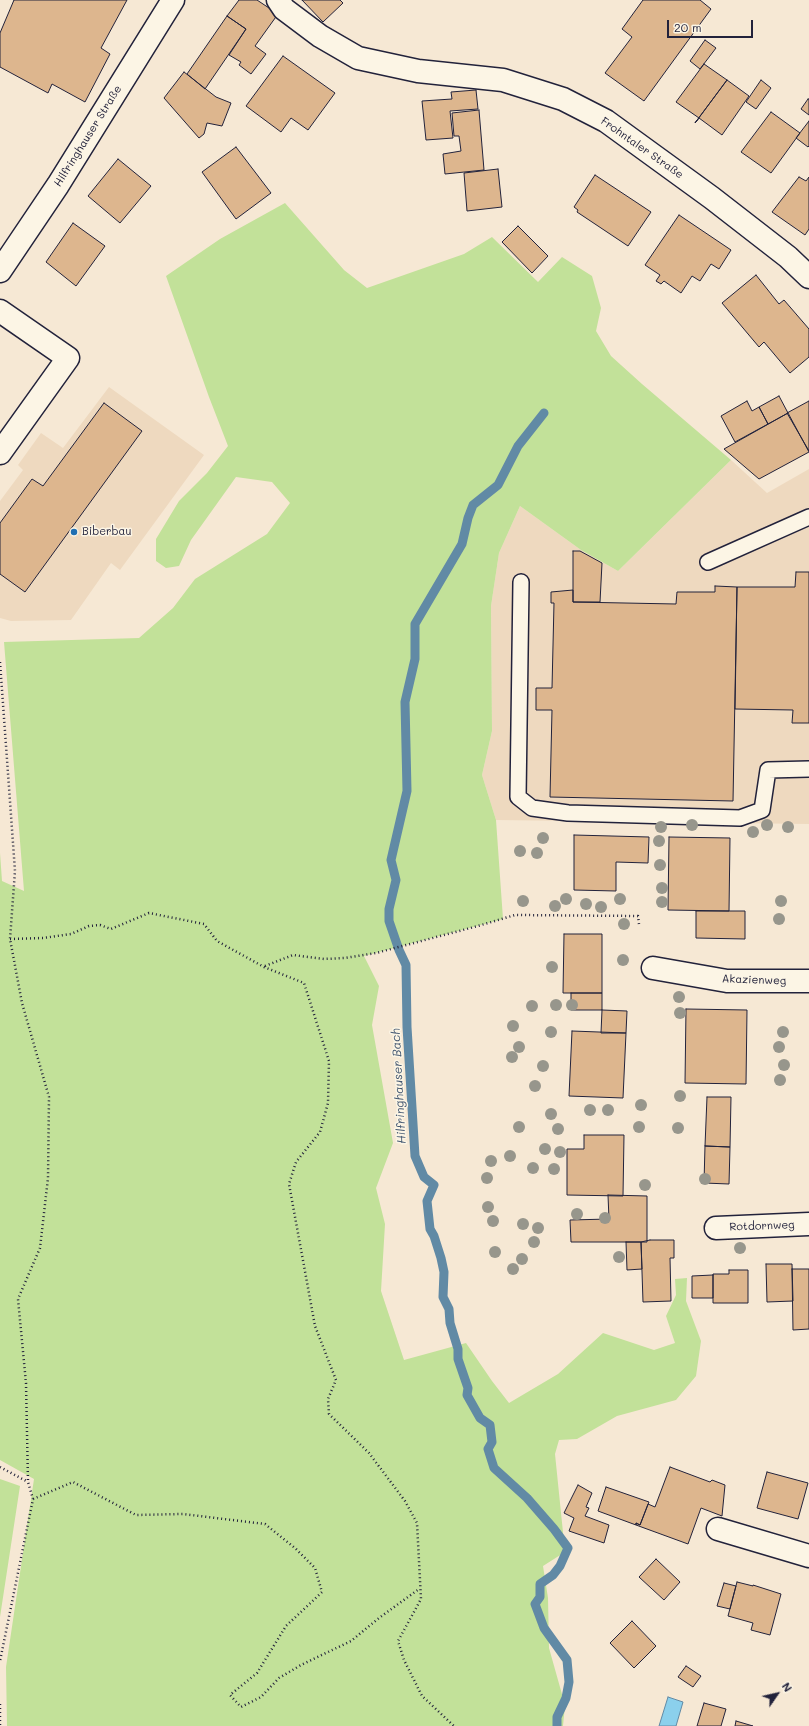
<!DOCTYPE html>
<meta charset="utf-8">
<style>
body{margin:0}
#map{position:relative;width:809px;height:1726px;overflow:hidden;background:#f6e8d4;font-family:Mali,sans-serif}
canvas{display:block}
.north{position:absolute;left:757px;top:1674px;width:40px;height:40px;-webkit-text-stroke:3px #fcf5e5;paint-order:stroke;rotate:56deg;font-size:11px;font-weight:700;line-height:16px;text-align:center;color:#22223b}
.north::after{content:'';display:block;margin:auto;width:14px;height:18px;background:#22223b;clip-path:polygon(50% 0,100% 100%,50% 72%,0 100%)}
.scale{position:absolute;left:667px;top:20px;width:86px;height:18px;box-sizing:border-box;border:2px solid #22223b;border-top:0;padding-left:5px;font-size:12px;line-height:14px;white-space:nowrap;color:#22223b;-webkit-text-stroke:3px #fcf5e5;paint-order:stroke}
</style>
<div id="map">
<canvas width="809" height="1726"></canvas>
<div class="north">N</div>
<div class="scale">20 m</div>
</div>
<script>
const ctx = document.querySelector('canvas').getContext('2d');
ctx.lineJoin = 'round';
function fill(path, color) {
  ctx.fillStyle = color;
  ctx.fill(path, 'evenodd');
}
function shape(rows) {
  const path = new Path2D();
  for (const r of rows) {
    path.moveTo(r[0], r[1]);
    for (let i = 2; i < r.length; i += 2) path.lineTo(r[i], r[i + 1]);
  }
  return path;
}
function strokePath(path, color, width, dash) {
  ctx.strokeStyle = color;
  ctx.lineWidth = width;
  ctx.lineCap = dash ? 'butt' : 'round';
  ctx.setLineDash(dash || []);
  ctx.stroke(path);
}
function drawText(font, color, halo, rows, align = 'center') {
  ctx.font = font + ' Mali,sans-serif';
  ctx.lineWidth = 3;
  ctx.setLineDash([]);
  ctx.textBaseline = 'middle';
  ctx.strokeStyle = halo;
  ctx.fillStyle = color;
  for (const [text, x, y, turn = 0] of rows) {
    ctx.save();
    ctx.translate(x, y);
    ctx.rotate((+turn || 0) * Math.PI / 180);
    ctx.textAlign = isNaN(turn) ? turn : align;
    if (halo) ctx.strokeText(text, 0, 0);
    ctx.fillText(text, 0, 0);
    ctx.restore();
  }
}
const built = shape([
 [109,387,204,455,120,570,111,563,71,620,11,621,0,618,0,501,23,470,18,465,41,433,63,448],
 [731,460,767,493,809,469,809,824,496,820,482,775,492,731,491,606,499,553,520,506,581,550,618,571]
]);
const green = shape([
 [285,203,344,270,367,288,464,254,492,237,538,282,562,257,592,276,601,308,596,331,611,356,642,384,731,460,618,571,581,550,520,506,499,553,491,606,492,731,482,775,496,820,503,919,364,956,379,986,372,1025,393,1143,376,1188,385,1224,381,1291,404,1360,466,1343,492,1381,509,1403,558,1374,603,1333,654,1350,675,1343,666,1316,676,1295,675,1279,687,1278,686,1301,701,1341,696,1376,676,1400,617,1416,577,1439,559,1440,555,1454,565,1552,543,1566,548,1598,549,1648,565,1705,563,1726,7,1726,6,1667,34,1479,0,1460,0,853,2,881,24,891,4,642,139,638,173,608,195,579,267,534,290,503,272,482,236,477,191,540,179,566,166,568,156,561,156,539,179,501,207,473,228,446,209,397,166,276,220,239],
 [0,1479,20,1486,0,1617]
]);
const water = shape([
 [668,1697,683,1702,676,1726,659,1726,668,1697]
]);
const stream = shape([
 [544,413,518,446,498,485,473,505,468,518,462,544,415,624,415,659,405,702,407,791,391,860,396,880,389,909,389,921,399,950,406,965,407,1027,415,1156,424,1177,434,1185,427,1201,430,1229,434,1236,441,1258,444,1272,443,1297,449,1309,450,1323,458,1349,458,1359,468,1388,467,1395,480,1418,490,1425,492,1442,488,1449,494,1468,527,1498,554,1529,568,1548,560,1566,553,1575,540,1584,540,1597,535,1604,544,1628,567,1660,569,1682,566,1698,557,1717,557,1726]
]);
const building = shape([
 [14,0,127,0,101,48,110,54,85,102,52,84,48,93,0,67,0,33,14,0],
 [239,0,257,0,278,14,255,46,266,54,251,74,239,65,241,62,229,55,246,29,227,16,239,0],
 [302,0,340,0,343,3,323,22,302,0],
 [643,0,700,0,711,9,644,101,605,73,632,37,622,29,643,0],
 [227,16,246,29,205,89,187,74,227,16],
 [705,40,716,48,700,69,690,61,705,40],
 [283,56,335,93,308,130,291,118,281,132,246,106,283,56],
 [704,64,727,80,695,123,699,118,676,102,704,64],
 [184,72,216,97,231,103,222,126,207,123,204,134,199,138,164,98,184,72],
 [727,80,749,96,722,135,699,118,695,123,727,80],
 [761,80,771,88,756,109,746,102,761,80],
 [476,90,478,109,450,111,453,138,426,140,422,101,452,99,451,92,476,90],
 [808,99,809,99,809,115,801,109,808,99],
 [479,110,484,170,445,174,443,154,461,151,459,136,454,136,452,113,479,110],
 [771,112,800,133,771,173,741,152,771,112],
 [809,121,809,146,808,147,796,138,809,121],
 [236,147,271,193,236,219,202,172,236,147],
 [118,159,151,186,120,223,88,196,118,159],
 [498,169,502,207,467,211,464,173,498,169],
 [595,175,651,212,628,246,577,212,578,210,574,207,595,175],
 [799,177,806,181,809,177,809,229,805,235,772,212,799,177],
 [679,215,731,250,719,269,711,264,700,281,692,276,681,293,664,281,661,284,656,281,660,275,645,265,679,215],
 [73,223,105,246,76,286,46,262,73,223],
 [518,226,548,256,532,273,502,242,518,226],
 [756,275,779,304,784,300,809,329,809,357,790,373,764,342,759,347,722,303,756,275],
 [779,396,788,413,768,424,759,407,779,396],
 [747,401,752,411,759,407,768,424,735,442,721,416,747,401],
 [809,401,809,451,787,413,809,401],
 [104,403,142,431,25,592,0,574,0,523,32,479,43,486,104,403],
 [788,413,809,452,759,479,724,449,788,413],
 [573,551,580,551,602,563,600,602,573,602,573,551],
 [796,572,809,572,809,723,792,723,793,710,735,709,737,587,795,587,796,572],
 [715,586,737,587,733,801,550,797,552,710,536,710,536,688,552,688,554,603,551,603,551,592,573,590,573,602,676,604,677,592,715,592,715,586],
 [574,835,649,837,648,863,616,862,616,891,574,890,574,835],
 [669,837,730,838,729,911,668,910,669,837],
 [696,911,745,911,745,939,696,938,696,911],
 [564,934,602,934,602,993,563,993,564,934],
 [571,993,602,993,602,1010,571,1010,571,993],
 [686,1009,747,1010,746,1084,685,1083,686,1009],
 [602,1010,627,1011,626,1033,601,1033,602,1010],
 [572,1031,626,1033,623,1098,569,1096,572,1031],
 [707,1097,731,1097,730,1147,705,1146,707,1097],
 [584,1135,624,1135,623,1196,567,1195,567,1149,584,1149,584,1135],
 [705,1146,730,1147,729,1184,704,1183,705,1146],
 [608,1195,647,1196,647,1242,571,1242,570,1220,609,1219,608,1195],
 [650,1240,674,1240,674,1258,670,1258,671,1301,643,1302,641,1242,650,1240],
 [626,1242,641,1242,642,1269,627,1270,626,1242],
 [766,1264,792,1264,793,1301,767,1302,766,1264],
 [792,1269,809,1269,809,1329,793,1330,792,1269],
 [729,1270,748,1270,748,1303,713,1303,713,1274,729,1274,729,1270],
 [713,1275,713,1298,692,1298,692,1276,713,1275],
 [670,1467,710,1482,712,1480,725,1485,722,1516,701,1508,688,1544,636,1525,636,1523,640,1525,648,1504,655,1507,670,1467],
 [767,1472,808,1483,798,1519,757,1508,767,1472],
 [578,1485,592,1493,586,1507,589,1508,585,1516,609,1525,604,1543,569,1531,574,1518,564,1513,578,1485],
 [606,1487,649,1502,640,1525,636,1523,636,1525,598,1511,606,1487],
 [656,1559,680,1582,664,1600,639,1577,656,1559],
 [737,1582,753,1586,753,1585,781,1594,770,1635,751,1630,753,1623,728,1616,737,1582],
 [724,1583,736,1586,730,1609,717,1606,724,1583],
 [632,1621,656,1646,634,1668,610,1643,632,1621],
 [686,1666,701,1676,693,1687,678,1677,686,1666],
 [704,1703,726,1709,721,1726,697,1726,704,1703],
 [736,1721,753,1726,735,1726,736,1721]
]);
const path = shape([
 [0,662,15,871,10,939,22,1003,49,1097,48,1178,40,1248,18,1299,26,1383,28,1482,33,1499,0,1661],
 [10,939,43,938,71,934,89,926,100,925,111,929,149,913,204,924,217,941,264,967,304,983,329,1061,328,1103,320,1132,296,1162,289,1184,315,1326,336,1380,328,1399,329,1414,369,1453,405,1501,417,1523,421,1599,398,1641,404,1660,422,1696,454,1726],
 [265,966,293,955,324,959,345,958,376,953,478,926,515,915,638,916,639,924],
 [0,1467,28,1482],
 [33,1499,73,1482,136,1515,183,1514,265,1524,295,1548,315,1568,322,1592,286,1626,257,1673,230,1695,241,1707,261,1697,279,1678,301,1665,351,1641,379,1618,419,1589],
 [0,1704,0,1726]
]);
const lane = shape([
 [708,562,809,517],
 [521,582,518,797,532,808,568,813,740,818,762,810,768,770,809,769]
]);
const street = shape([
 [278,0,284,9,320,36,358,58,418,71,503,80,563,99,606,121,712,198,788,257,809,277],
 [0,311,68,358,0,453],
 [653,968,727,981,809,981],
 [716,1228,809,1224],
 [718,1529,809,1556]
]);
const secondary = shape([
 [0,271,58,185,173,0]
]);
const trees = [
 [692,825],
 [767,825],
 [661,827],
 [788,827],
 [753,832],
 [543,838],
 [659,841],
 [520,851],
 [537,853],
 [660,865],
 [662,888],
 [566,899],
 [620,899],
 [523,901],
 [781,901],
 [662,902],
 [586,904],
 [555,906],
 [601,907],
 [779,919],
 [624,924],
 [623,960],
 [552,967],
 [679,997],
 [556,1005],
 [572,1005],
 [532,1006],
 [680,1013],
 [513,1026],
 [551,1032],
 [783,1032],
 [519,1047],
 [779,1047],
 [512,1057],
 [784,1065],
 [543,1066],
 [780,1080],
 [535,1086],
 [680,1096],
 [641,1105],
 [590,1110],
 [608,1110],
 [551,1114],
 [519,1127],
 [639,1127],
 [678,1128],
 [558,1129],
 [545,1149],
 [560,1152],
 [510,1156],
 [491,1161],
 [533,1168],
 [554,1169],
 [487,1178],
 [705,1179],
 [645,1185],
 [488,1207],
 [577,1214],
 [605,1218],
 [493,1221],
 [523,1224],
 [538,1228],
 [534,1242],
 [740,1248],
 [495,1252],
 [619,1257],
 [522,1259],
 [513,1269]
];
const markers = [
 [74,532,4,"#1f6fb2"]
];
const streetNames = [
 ["Hilfringhauser Straße",88,136,-58],
 ["Frohntaler Straße",642,148,35],
 ["Akazienweg",754,980,2],
 ["Rotdornweg",762,1226,-2]
];
const poiNames = [
 ["Biberbau",82,532]
];
const waterNames = [
 ["Hilfringhauser Bach",399,1086,-93]
];
fill(built, '#eed9bf');
fill(green, '#c2e199');
fill(water, '#8bd0ec');
strokePath(water, '#618aa5', 1);
strokePath(stream, '#618aa5', 9);
fill(building, '#ddb68e');
strokePath(building, '#22223b', 1);
strokePath(lane, '#22223b', 18);
strokePath(street, '#22223b', 25);
strokePath(secondary, '#22223b', 25);
strokePath(path, '#22223b', 2.5, [1, 3]);
strokePath(lane, '#fcf5e5', 15);
strokePath(street, '#fcf5e5', 22);
strokePath(secondary, '#fcf5e5', 22);
ctx.fillStyle = '#97968c';
for (const [x, y] of trees) {
  ctx.beginPath();
  ctx.arc(x, y, 6, 0, 2 * Math.PI);
  ctx.fill();
}
for (const [x, y, r, color] of markers) {
  const dot = new Path2D();
  dot.arc(x, y, r, 0, 2 * Math.PI);
  ctx.fillStyle = color;
  ctx.fill(dot);
  strokePath(dot, '#fcf5e5', 1.5);
}
drawText('11px', '#22223b', '#fcf5e5', streetNames);
drawText('11px', '#22223b', '#fcf5e5', poiNames, 'left');
drawText('italic 12px', '#425670', '#fcf5e5', waterNames);
</script>
